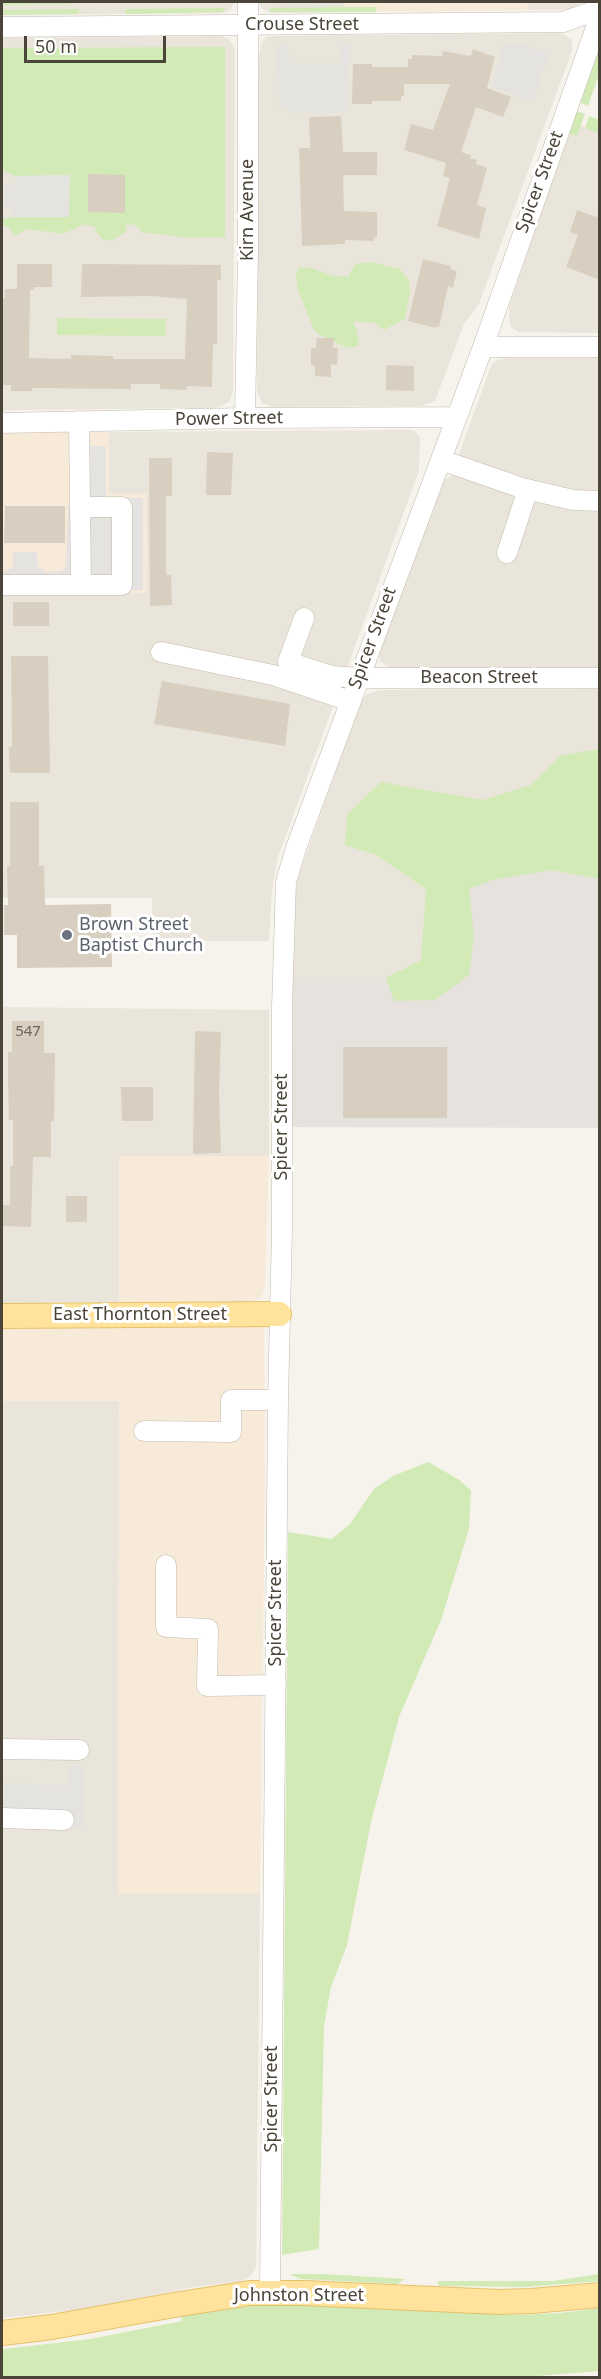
<!DOCTYPE html>
<style>
body{margin:0}
#map{position:relative;width:601px;height:2379px;overflow:hidden;background:#f6f3ec;font-family:"Noto Sans",sans-serif}
canvas{display:block}
.frame{position:absolute;inset:0;border:3px solid #4b4439;pointer-events:none}
.scale{position:absolute;left:24px;top:36px;width:142px;height:27px;box-sizing:border-box;border:3px solid #4b4439;border-top:0;padding-left:8px;font-size:18px;line-height:21px;white-space:nowrap;color:#4b4439;-webkit-text-stroke:4px #fff;paint-order:stroke}
</style>
<div id="map">
<canvas width="601" height="2379"></canvas>
<div class="frame"></div>
<div class="scale">50 m</div>
</div>
<script>
const ctx = document.querySelector('canvas').getContext('2d');
ctx.lineJoin = 'round';
function fill(path, color) {
  ctx.fillStyle = color;
  ctx.fill(path, 'evenodd');
}
function shape(rows) {
  const path = new Path2D();
  for (const r of rows) {
    path.moveTo(r[0], r[1]);
    for (let i = 2; i < r.length; i += 2) path.lineTo(r[i], r[i + 1]);
  }
  return path;
}
function strokePath(path, color, width, dash) {
  ctx.strokeStyle = color;
  ctx.lineWidth = width;
  ctx.lineCap = dash ? 'butt' : 'round';
  ctx.setLineDash(dash || []);
  ctx.stroke(path);
}
function drawText(font, color, halo, rows, align = 'center') {
  ctx.font = font + ' "Noto Sans",sans-serif';
  ctx.lineWidth = 6;
  ctx.setLineDash([]);
  ctx.textBaseline = 'middle';
  ctx.strokeStyle = halo;
  ctx.fillStyle = color;
  for (const [text, x, y, turn = 0] of rows) {
    ctx.save();
    ctx.translate(x, y);
    ctx.rotate((+turn || 0) * Math.PI / 180);
    ctx.textAlign = isNaN(turn) ? turn : align;
    if (halo) ctx.strokeText(text, 0, 0);
    ctx.fillText(text, 0, 0);
    ctx.restore();
  }
}
const residential = shape([
 [2,2,235,2,229,11,219,13,2,15],
 [259,2,344,2,344,12,271,13,261,8],
 [527,2,582,2,571,9,528,10],
 [560,33,572,39,572,51,479,304,464,324,435,401,420,406,273,407,262,403,257,391,259,56,262,42,267,37,274,36],
 [221,36,229,39,235,49,233,390,230,401,218,408,2,410,2,38],
 [572,122,599,133,599,333,518,332,510,326,509,307],
 [510,358,599,358,599,668,390,668,380,661,379,651,441,483,451,476,491,366,497,360],
 [410,430,415,431,420,437,419,471,278,857,272,890,269,941,153,941,152,898,2,898,2,594,147,494,109,494,109,432],
 [599,689,599,855,453,978,293,978,295,893,298,877,360,704,366,695,379,690],
 [2,1007,269,1010,269,1156,119,1156,119,1302,2,1303],
 [119,1400,118,1894,260,1894,256,2266,251,2276,241,2281,195,2287,83,2309,2,2318,2,1401]
]);
const commercial = shape([
 [344,2,527,2,528,10,344,12],
 [2,432,109,432,109,494,147,494,147,593,2,594],
 [119,1156,269,1156,265,1285,261,1298,248,1302,119,1302],
 [2,1324,260,1326,264,1330,265,1455,260,1894,118,1894,119,1401,2,1401]
]);
const industrial = shape([
 [454,855,599,855,599,1128,292,1127,293,978,453,978]
]);
const green = shape([
 [2,2,69,2,69,4,2,5],
 [377,7,376,12,270,12,270,8],
 [225,8,224,12,126,14,125,9],
 [80,9,78,14,2,15,2,10],
 [225,47,225,237,190,238,142,232,135,224,125,226,126,232,111,241,102,239,95,230,95,227,85,224,63,234,28,229,14,236,10,228,2,225,2,219,17,217,70,175,15,176,5,171,2,172,2,48],
 [599,49,599,74,588,106,579,102],
 [576,111,585,114,577,136,568,133],
 [589,116,599,120,599,133,585,128],
 [371,262,400,269,409,281,410,291,405,319,384,330,375,323,354,321,359,342,358,346,348,348,315,332,298,290,296,275,299,267,311,268,333,276,348,277,355,264],
 [57,318,166,319,166,336,57,335],
 [599,749,599,879,551,870,492,880,469,889,474,937,469,975,435,1000,394,1001,386,978,421,960,426,889,376,855,345,845,347,814,381,782,483,800,531,785,560,756],
 [428,1462,458,1479,471,1490,469,1529,441,1620,399,1717,371,1822,347,1945,331,1987,324,2026,319,2249,282,2255,288,1532,332,1539,350,1524,374,1489,393,1476],
 [289,2274,324,2274,405,2279,397,2284,301,2279],
 [599,2274,599,2281,526,2287,439,2286,437,2281,553,2281],
 [324,2305,516,2315,561,2313,599,2308,599,2371,512,2378,2,2378,2,2352,4,2349,90,2339,182,2321,181,2316,220,2310,249,2306]
]);
const parking = shape([
 [517,43,549,53,533,101,492,87,503,44],
 [340,45,350,45,350,65,346,76,346,112,288,113,288,106,279,106,277,46,288,46,289,63,337,63,340,58],
 [70,175,69,217,14,217,13,205,2,205,2,187,14,186,15,176],
 [89,442,90,446,106,446,106,498,143,498,143,590,2,592,2,572,13,568,13,552,37,552,38,566,45,572,62,571,66,565,68,509],
 [69,1766,83,1766,84,1829,2,1824,2,1803,5,1798,5,1783,68,1785]
]);
const building = shape([
 [473,49,495,57,487,88,511,97,503,117,476,107,461,152,471,155,470,158,477,160,476,164,487,168,477,205,486,208,479,239,437,226,450,178,443,176,446,163,404,150,411,124,433,130,450,84,404,84,404,96,401,96,401,101,372,101,372,104,352,104,353,64,372,64,372,67,408,67,408,59,412,59,412,55,442,56,443,51,471,56],
 [341,116,343,152,377,152,377,175,343,175,344,211,377,212,377,237,374,237,374,241,345,240,345,244,302,246,299,148,310,148,309,117],
 [88,174,125,175,125,213,88,212],
 [577,210,600,218,600,280,566,267,578,235,570,232],
 [423,259,451,266,451,269,457,271,453,288,448,286,439,327,436,326,436,328,408,321],
 [17,264,52,264,52,287,34,287,34,290,30,290,29,358,71,359,71,355,113,356,113,359,185,359,187,299,151,296,81,297,82,264,221,265,221,280,217,280,217,344,213,344,212,387,187,386,187,390,160,389,160,384,131,384,131,389,32,388,32,391,11,391,11,385,2,385,2,298,5,298,5,289,17,289],
 [317,338,334,338,333,348,338,348,337,365,331,364,331,377,315,376,315,365,311,365,311,348,316,348],
 [386,365,414,366,414,391,386,390],
 [207,452,233,453,231,495,206,495],
 [149,458,172,458,172,496,166,496,166,575,171,575,172,605,150,606],
 [5,506,65,506,65,543,4,543],
 [13,602,49,602,49,626,13,626],
 [11,656,48,656,50,773,10,773,9,747,12,747],
 [162,681,290,704,285,746,154,724],
 [10,802,39,802,39,866,44,866,45,905,111,904,112,967,17,968,17,935,4,935,4,905,8,905,7,867,10,866],
 [12,1021,44,1021,44,1053,55,1053,54,1121,51,1121,51,1157,33,1157,31,1227,3,1226,3,1205,10,1205,10,1166,13,1166,13,1120,9,1120,8,1077,8,1052,12,1052],
 [195,1031,221,1032,219,1093,221,1153,193,1154],
 [343,1047,447,1047,447,1118,343,1118],
 [121,1087,153,1087,153,1121,122,1121],
 [66,1196,87,1196,87,1222,66,1222]
]);
const minor = shape([
 [2,27,563,22,600,9],
 [483,347,600,347],
 [245,418,248,253,248,2],
 [2,423,245,418,457,417],
 [441,460,522,488,573,500,600,501],
 [80,507,122,507,122,585,81,585],
 [507,553,528,489],
 [2,585,81,585,79,421],
 [304,618,288,662,332,676,359,678,600,678],
 [161,652,273,675,350,701],
 [144,1431,231,1432,231,1400,278,1400],
 [166,1565,166,1627,208,1629,207,1686,276,1685],
 [2,1749,79,1750],
 [2,1818,64,1820],
 [270,2292,278,1400,282,1229,282,1007,286,882,296,848,483,347,600,16]
]);
const major = shape([
 [2,1316,279,1314],
 [2,2333,52,2327,174,2305,250,2293,304,2293,499,2302,532,2301,600,2295]
]);
const markers = [
 [67,935,6,"#6b7280"]
];
const numberNames = [
 ["547",28,1032]
];
const streetNames = [
 ["Crouse Street",302,25],
 ["Spicer Street",540,182,-70],
 ["Kirn Avenue",248,210,-90],
 ["Power Street",229,419,-1],
 ["Spicer Street",373,638,-70],
 ["Beacon Street",479,678],
 ["Spicer Street",282,1127,-90],
 ["East Thornton Street",140,1315],
 ["Spicer Street",276,1613,-90],
 ["Spicer Street",272,2099,-90],
 ["Johnston Street",299,2296]
];
const worshipNames = [
 ["Brown Street",79,925],
 ["Baptist Church",79,946]
];
fill(residential, '#eae5da');
fill(commercial, '#f7ead8');
fill(industrial, '#e6e2dd');
fill(green, '#d2eab5');
fill(parking, '#e5e3e0');
fill(building, '#d8cfc1');
strokePath(minor, '#c2bbae', 21);
strokePath(major, '#e6c16a', 26);
strokePath(minor, '#fff', 20);
strokePath(major, '#ffe39c', 24);
for (const [x, y, r, color] of markers) {
  const dot = new Path2D();
  dot.arc(x, y, r, 0, 2 * Math.PI);
  ctx.fillStyle = color;
  ctx.fill(dot);
  strokePath(dot, '#fff', 2);
}
drawText('15px', '#6e675b', null, numberNames);
drawText('18px', '#4b4439', '#fff', streetNames);
drawText('18px', '#5b616d', '#fff', worshipNames, 'left');
</script>
